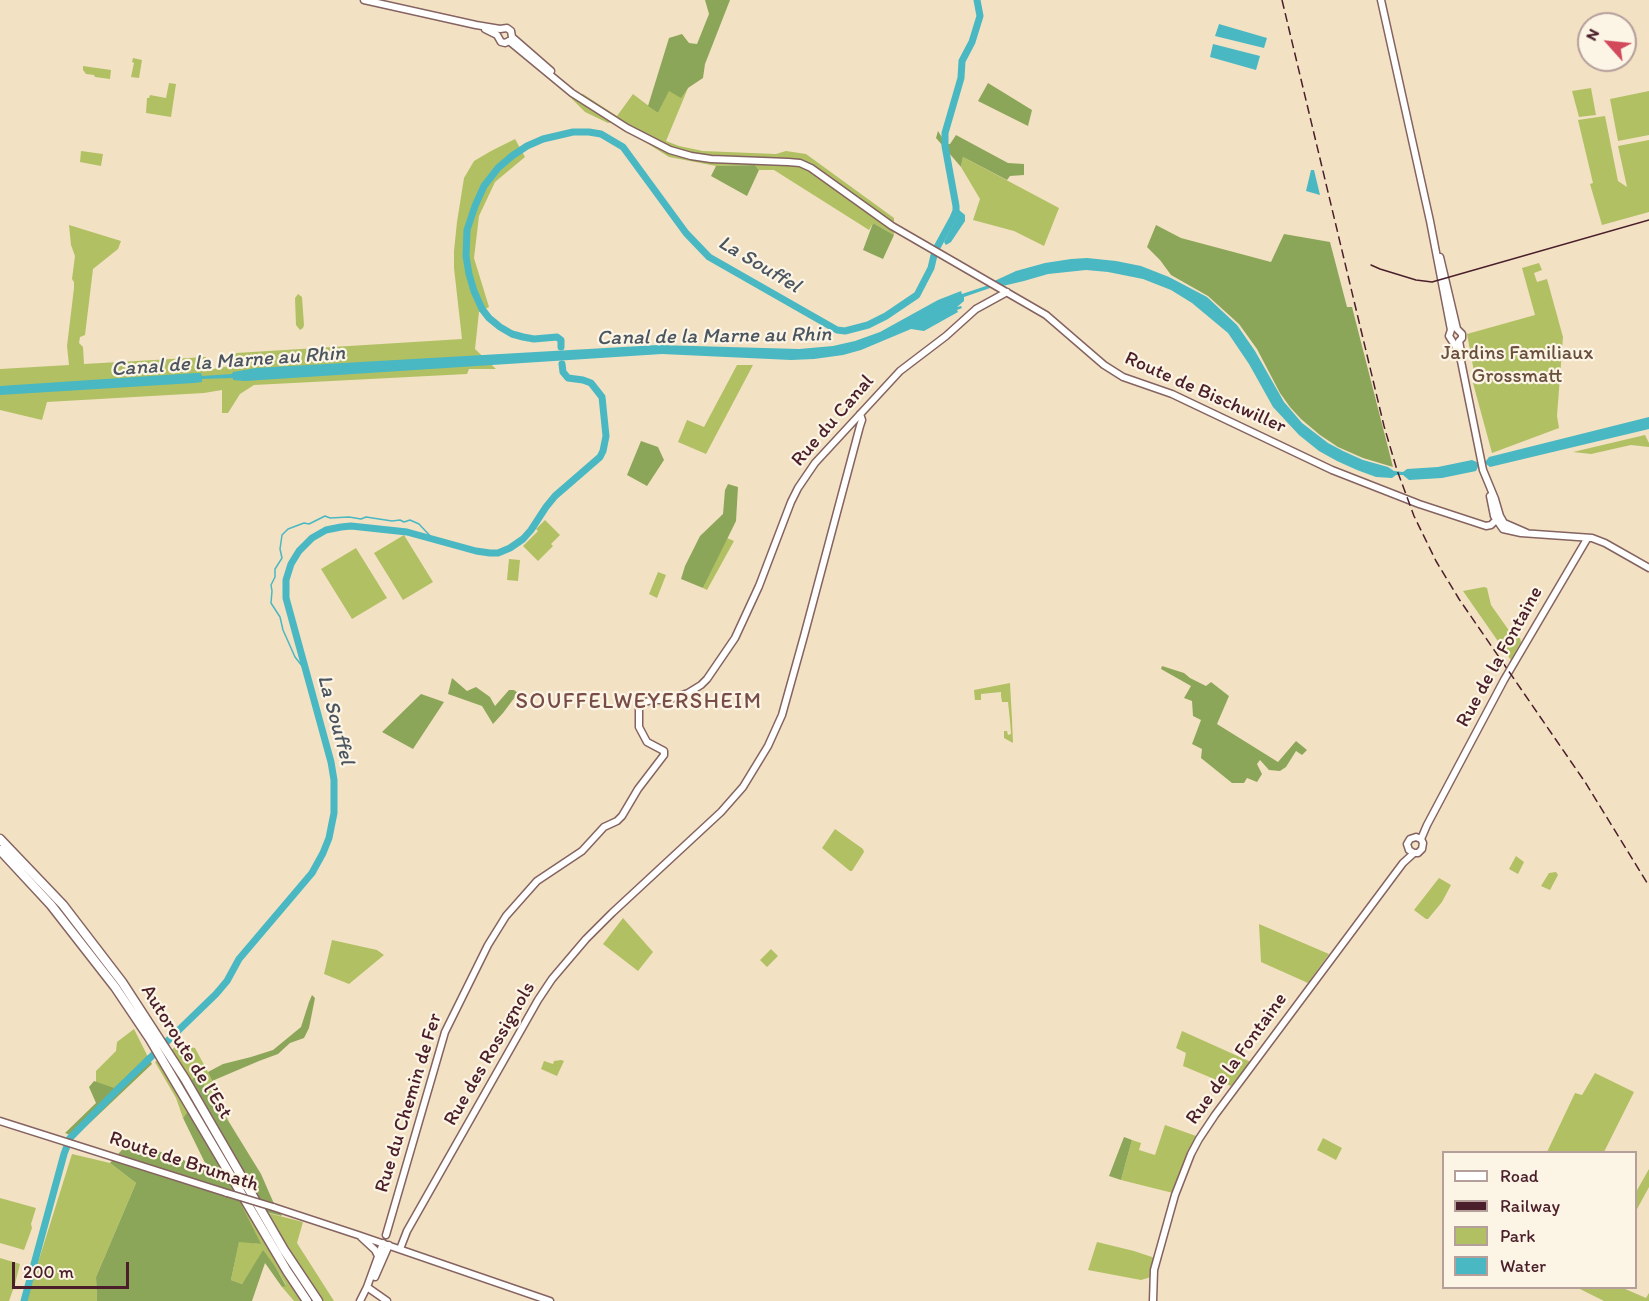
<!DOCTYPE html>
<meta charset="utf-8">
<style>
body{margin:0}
#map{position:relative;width:1649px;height:1301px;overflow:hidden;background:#f3e1c4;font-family:Itim,sans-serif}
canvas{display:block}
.legend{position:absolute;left:1442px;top:1151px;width:195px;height:138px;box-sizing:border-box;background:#fcf5e5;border:2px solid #b59f9b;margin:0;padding:8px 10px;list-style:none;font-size:18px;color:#4a1f2b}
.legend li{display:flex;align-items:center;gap:12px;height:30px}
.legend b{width:30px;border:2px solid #b59f9b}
.north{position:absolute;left:1577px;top:12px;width:60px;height:60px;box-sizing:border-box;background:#fcf5e5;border:2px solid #b59f9b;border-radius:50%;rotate:297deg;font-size:16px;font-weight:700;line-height:24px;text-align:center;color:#4a1f2b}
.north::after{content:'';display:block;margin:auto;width:21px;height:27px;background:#d1495b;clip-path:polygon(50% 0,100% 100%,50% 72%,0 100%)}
.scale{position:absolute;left:12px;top:1262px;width:117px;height:27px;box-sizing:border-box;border:3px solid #4a1f2b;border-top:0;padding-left:8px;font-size:18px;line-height:21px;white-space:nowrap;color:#4a1f2b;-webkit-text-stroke:4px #fcf5e5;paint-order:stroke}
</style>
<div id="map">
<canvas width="1649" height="1301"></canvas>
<ul class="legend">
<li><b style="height:8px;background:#fff"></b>Road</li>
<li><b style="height:8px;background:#4a1f2b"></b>Railway</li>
<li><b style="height:16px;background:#b1c063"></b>Park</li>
<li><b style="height:16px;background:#49b8c2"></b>Water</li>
</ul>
<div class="north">N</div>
<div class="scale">200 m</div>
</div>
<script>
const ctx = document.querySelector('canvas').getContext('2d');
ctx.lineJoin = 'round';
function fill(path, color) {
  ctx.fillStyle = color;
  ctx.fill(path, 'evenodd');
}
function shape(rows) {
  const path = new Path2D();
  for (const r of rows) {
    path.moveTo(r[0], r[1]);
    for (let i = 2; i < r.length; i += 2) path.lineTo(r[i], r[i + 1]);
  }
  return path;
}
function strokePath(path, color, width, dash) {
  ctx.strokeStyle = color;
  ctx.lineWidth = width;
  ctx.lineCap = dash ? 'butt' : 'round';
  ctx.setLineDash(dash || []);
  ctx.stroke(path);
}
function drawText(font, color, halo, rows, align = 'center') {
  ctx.font = font + ' Itim,sans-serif';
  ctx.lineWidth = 4.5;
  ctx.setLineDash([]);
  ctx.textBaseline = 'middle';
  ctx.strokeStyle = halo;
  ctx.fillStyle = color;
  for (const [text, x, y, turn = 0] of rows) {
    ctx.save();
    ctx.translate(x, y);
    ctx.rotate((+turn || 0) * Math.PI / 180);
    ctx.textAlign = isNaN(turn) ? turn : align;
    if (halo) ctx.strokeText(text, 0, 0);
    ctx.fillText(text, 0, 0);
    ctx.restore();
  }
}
const green = shape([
 [133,58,142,60,139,78,131,77,134,63,132,62],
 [83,66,111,70,110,79,95,77,94,75,86,74,83,70],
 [169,83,176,84,171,117,146,113,147,98,149,98,150,95,166,98],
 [688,88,666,141,679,146,703,151,776,154,786,151,806,154,894,218,894,235,873,223,869,230,774,170,759,170,755,165,716,166,669,157,613,122,608,123,585,112,569,96,583,94,617,116,633,94,658,113,669,90],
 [1591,88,1596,115,1579,117,1572,91],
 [1649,91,1649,135,1618,141,1610,99],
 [1605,116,1618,181,1627,187,1618,146,1649,140,1649,212,1602,225,1590,184,1593,183,1578,120],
 [515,139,525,157,495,182,479,216,474,258,489,307,479,312,475,349,496,369,469,369,467,374,254,385,240,394,228,413,222,413,222,390,204,393,47,402,42,420,0,410,0,369,69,365,67,346,74,288,74,282,72,279,75,256,71,245,69,225,121,241,118,249,93,269,85,335,80,337,79,343,83,347,84,364,206,357,207,370,230,366,236,353,462,339,454,268,454,251,457,222,464,178,474,161,491,151],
 [81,151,103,154,101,166,80,162],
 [963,157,1059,208,1044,246,1014,231,973,220,980,199,961,167],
 [1539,263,1542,270,1534,273,1537,282,1547,279,1563,337,1557,416,1559,428,1492,453,1473,383,1476,382,1467,334,1535,315,1522,268],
 [298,294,302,297,304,325,303,328,300,330,296,325,295,298],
 [737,365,753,365,706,454,678,442,687,420,704,427],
 [1645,435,1649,443,1649,447,1631,445,1591,454,1573,452],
 [545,520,560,535,551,544,553,546,538,561,523,546,538,531,536,529],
 [404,535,433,582,403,600,374,553],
 [727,538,734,541,707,590,703,588],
 [356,548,387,598,352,619,321,569],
 [509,559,520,560,518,581,507,580],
 [658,572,666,575,657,598,649,594],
 [1484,587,1487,588,1491,605,1510,632,1510,634,1515,635,1520,638,1521,642,1511,660,1463,591],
 [1010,683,1012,719,1013,743,1004,738,1004,731,1007,731,1008,735,1011,734,1010,721,1008,702,1002,702,1001,696,1001,692,981,694,981,700,975,700,974,690],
 [835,829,863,849,864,852,852,871,850,871,822,848],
 [1516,856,1524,862,1518,874,1509,869],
 [1556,872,1558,875,1550,890,1541,886,1549,873],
 [1439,878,1451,885,1442,902,1428,919,1426,919,1414,910],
 [623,918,653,952,638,971,603,944],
 [1259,924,1329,954,1308,983,1261,962],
 [332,940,377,950,384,955,349,984,324,974],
 [771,949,778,956,767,967,760,960],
 [134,1029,147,1055,137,1067,114,1089,96,1083,96,1071,116,1051,117,1042],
 [1182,1031,1251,1062,1231,1086,1183,1066,1186,1053,1176,1048],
 [178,1045,195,1048,208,1072,229,1122,198,1076,188,1111,183,1118,176,1098,155,1062],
 [561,1060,564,1061,557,1076,541,1069,544,1061,553,1064,554,1061],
 [1595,1073,1634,1092,1604,1152,1547,1152,1575,1093,1582,1095],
 [1165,1125,1199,1137,1173,1193,1121,1180,1132,1140,1141,1143,1139,1150,1155,1155],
 [1323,1138,1342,1148,1336,1160,1317,1150],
 [72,1154,110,1163,136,1183,96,1277,97,1301,26,1301],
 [1649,1169,1649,1187,1636,1211,1636,1192],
 [0,1198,36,1208,31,1224,32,1228,24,1250,0,1243],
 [241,1206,303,1222,297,1243,334,1301,294,1301,282,1287,286,1285,275,1266,263,1251,242,1284,231,1280,239,1241,260,1244],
 [1097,1242,1134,1251,1155,1258,1151,1277,1141,1280,1088,1270],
 [0,1258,20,1264,15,1284,9,1301,0,1301],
 [1582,1288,1623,1288,1646,1298,1649,1293,1649,1301,1604,1301,1580,1289]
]);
const forest = shape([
 [705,0,730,0,705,64,703,78,688,88,681,98,669,91,658,113,648,106,669,38,682,34,689,43,697,44,709,14],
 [988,83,1032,110,1028,126,978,101],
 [938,131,946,144,950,144,956,135,1008,163,1024,164,1024,175,1010,176,1007,180,963,157,961,167,936,138],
 [755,165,759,170,747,196,711,176,716,166],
 [873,223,894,235,883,259,863,250],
 [1156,225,1181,238,1271,262,1284,234,1330,242,1347,307,1352,307,1393,467,1363,458,1338,447,1320,435,1301,419,1290,407,1280,393,1257,349,1239,324,1208,296,1171,275,1160,260,1147,247],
 [641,441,658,447,664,460,647,486,627,475],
 [728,484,738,487,736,521,703,588,681,579,685,566,700,536,723,514,725,490],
 [1162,666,1184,673,1190,678,1206,686,1211,682,1229,696,1217,724,1278,762,1296,741,1307,750,1302,755,1296,751,1286,767,1280,771,1269,770,1260,760,1257,764,1262,774,1257,782,1247,778,1244,783,1232,783,1201,758,1202,749,1192,744,1201,720,1193,716,1192,701,1184,698,1191,686,1161,669],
 [452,678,467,691,476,687,490,697,495,706,509,690,514,690,518,693,503,713,493,724,482,706,448,694],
 [421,694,444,702,413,749,382,732],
 [312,995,315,998,309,1028,304,1038,290,1043,278,1054,259,1061,212,1081,208,1072,223,1064,251,1057,273,1050,301,1027,309,1002],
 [147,1055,152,1064,75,1137,65,1133,96,1103,89,1087,94,1081,114,1088,137,1067],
 [198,1076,229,1122,261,1174,275,1206,282,1216,242,1206,261,1244,239,1242,231,1280,242,1284,263,1250,275,1266,286,1286,282,1287,265,1263,252,1301,97,1301,96,1277,136,1183,110,1163,130,1141,208,1169,183,1118,188,1111,192,1080],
 [1124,1137,1132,1140,1121,1180,1109,1176]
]);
const water = shape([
 [1219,24,1267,38,1264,48,1215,36],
 [1213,44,1260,56,1256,70,1210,57],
 [1311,170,1314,170,1320,195,1306,191],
 [959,210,965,215,965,221,951,242,946,245,944,242,956,219],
 [1087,258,1116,261,1141,266,1169,277,1207,297,1237,325,1255,351,1284,402,1302,423,1328,443,1343,451,1363,460,1388,467,1394,471,1403,472,1407,469,1438,467,1472,460,1479,463,1486,461,1489,457,1649,417,1649,429,1490,467,1486,464,1478,467,1476,471,1442,478,1409,480,1403,475,1396,475,1392,478,1376,477,1357,470,1337,461,1319,451,1299,435,1273,407,1249,364,1228,333,1192,303,1171,290,1143,279,1108,272,1086,270,1048,274,1024,281,994,288,993,287,964,297,964,301,957,307,961,306,962,308,957,310,958,312,924,331,911,329,861,350,843,355,814,359,791,360,662,354,245,381,233,380,233,378,202,379,202,382,194,383,0,395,0,386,196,373,201,373,202,376,232,374,233,372,256,368,658,345,799,349,833,346,855,341,880,332,938,300,961,291,962,294,989,285,990,283,1016,271,1045,263,1071,259]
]);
const stream = shape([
 [306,671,295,657,283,630,280,617,271,603,272,591,271,585,275,577,275,569,282,558,280,549,282,535,288,529,304,523,309,524,325,516,330,518,349,517,361,519,366,517,392,521,400,520,404,522,410,520,419,524,433,539]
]);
const river = shape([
 [561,347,561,340,557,337,534,339,523,337,512,334,500,327,489,318,482,309,474,291,469,274,466,256,467,230,475,206,484,186,498,168,512,156,527,146,543,139,573,132,589,132,601,134,623,147,686,233,709,257,837,330,845,331,868,325,886,316,917,295,931,268,935,251,953,218,956,211,956,206,945,146,945,133,961,78,962,61,972,42,980,16,977,0],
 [24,1301,64,1154,70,1138,120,1087,216,994,227,981,239,959,312,873,323,853,329,838,334,813,334,780,331,762,286,598,286,580,291,564,299,551,312,538,326,530,341,527,351,526,407,532,476,551,490,553,498,553,510,548,523,539,531,530,546,507,555,496,600,457,603,451,606,436,602,397,591,383,583,380,568,378,563,372,562,364]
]);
const secondary = shape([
 [364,0,476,25,500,29,507,28,511,31,512,37,551,71],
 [1381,0,1430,221,1451,330,1449,336,1456,347,1461,361,1483,470,1495,499,1500,516,1504,523,1527,533],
 [485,29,497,35,501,42,505,43,509,41],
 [509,41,572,93,627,128,670,150,691,156,711,159,788,162,800,163,811,168,892,226,1046,315,1104,365,1123,377,1172,394,1332,470,1419,504,1486,526,1491,525,1500,516],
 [1440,257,1457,329,1462,334,1462,338,1459,341,1461,352],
 [1490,496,1494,516,1503,529,1521,533,1592,538,1605,543,1649,568],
 [1421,839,1427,825,1504,680,1587,539],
 [0,1121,227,1193],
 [273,1207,358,1235,550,1301],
 [386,1235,445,1032,488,945,506,916,537,881,582,851,604,827,617,821,622,816,638,789,664,755,664,751,647,742,639,727,639,706,642,703,652,700,667,700,688,693,701,685,707,679,735,638,759,586,791,502,798,488,815,463,900,371,946,336,976,309,1007,292],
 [361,1237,375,1250,378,1256],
 [400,1249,407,1231,538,1000,552,979,586,939,612,913,721,812,743,787,768,746,782,715,804,636,860,426,862,420,860,414],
 [375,1277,389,1245],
 [367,1287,387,1301],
 [360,1301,367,1287,383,1243],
 [1153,1301,1154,1270,1175,1195,1191,1154,1199,1139,1215,1115,1403,863,1414,853,1418,853,1422,849,1423,843,1421,839,1416,837,1410,839,1407,844,1409,850,1414,853]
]);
const highway = shape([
 [0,839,63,905,122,982,185,1079,284,1250,318,1301],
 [0,850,51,905,115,987,150,1039,287,1271,307,1301]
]);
const tram = shape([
 [1371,265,1380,269,1416,280,1432,282,1649,220]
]);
const rail = shape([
 [1282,0,1384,426,1397,470,1414,516,1436,561,1459,599,1585,782,1649,886]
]);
const secondaryBridge = shape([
 [227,1193,273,1207]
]);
const parkNames = [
 ["Jardins Familiaux",1517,354],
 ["Grossmatt",1517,377]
];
const streetNames = [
 ["Route de Bischwiller",1205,393,24],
 ["Rue du Canal",833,421,-49],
 ["Rue de la Fontaine",1500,657,-61],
 ["Autoroute de l’Est",186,1052,58],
 ["Rue des Rossignols",490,1054,-60],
 ["Rue de la Fontaine",1237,1059,-54],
 ["Rue du Chemin de Fer",409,1103,-73],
 ["Route de Brumath",184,1162,18]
];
const waterNames = [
 ["La Souffel",759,265,31],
 ["Canal de la Marne au Rhin",714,337,-1],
 ["Canal de la Marne au Rhin",228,362,-4],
 ["La Souffel",335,720,75]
];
const quarterNames = [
 ["SOUFFELWEYERSHEIM",639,702]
];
fill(green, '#b1c063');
fill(forest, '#8ca659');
fill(water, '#49b8c2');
strokePath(stream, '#49b8c2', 1.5);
strokePath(river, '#49b8c2', 7);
strokePath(secondary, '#856361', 9);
strokePath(highway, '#856361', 11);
strokePath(secondary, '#fff', 6);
strokePath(highway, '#fff', 8);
strokePath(tram, '#4a1f2b', 1.5);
strokePath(rail, '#4a1f2b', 1.5, [9, 4.5]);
strokePath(secondaryBridge, '#856361', 9, []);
strokePath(secondaryBridge, '#fff', 6);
drawText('20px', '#694f3c', '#fcf5e5', parkNames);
drawText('20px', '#4a1f2b', '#fcf5e5', streetNames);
drawText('italic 21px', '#4a5560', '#fcf5e5', waterNames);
ctx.letterSpacing = '1.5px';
drawText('22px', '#794c48', '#fcf5e5', quarterNames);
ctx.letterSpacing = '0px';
</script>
